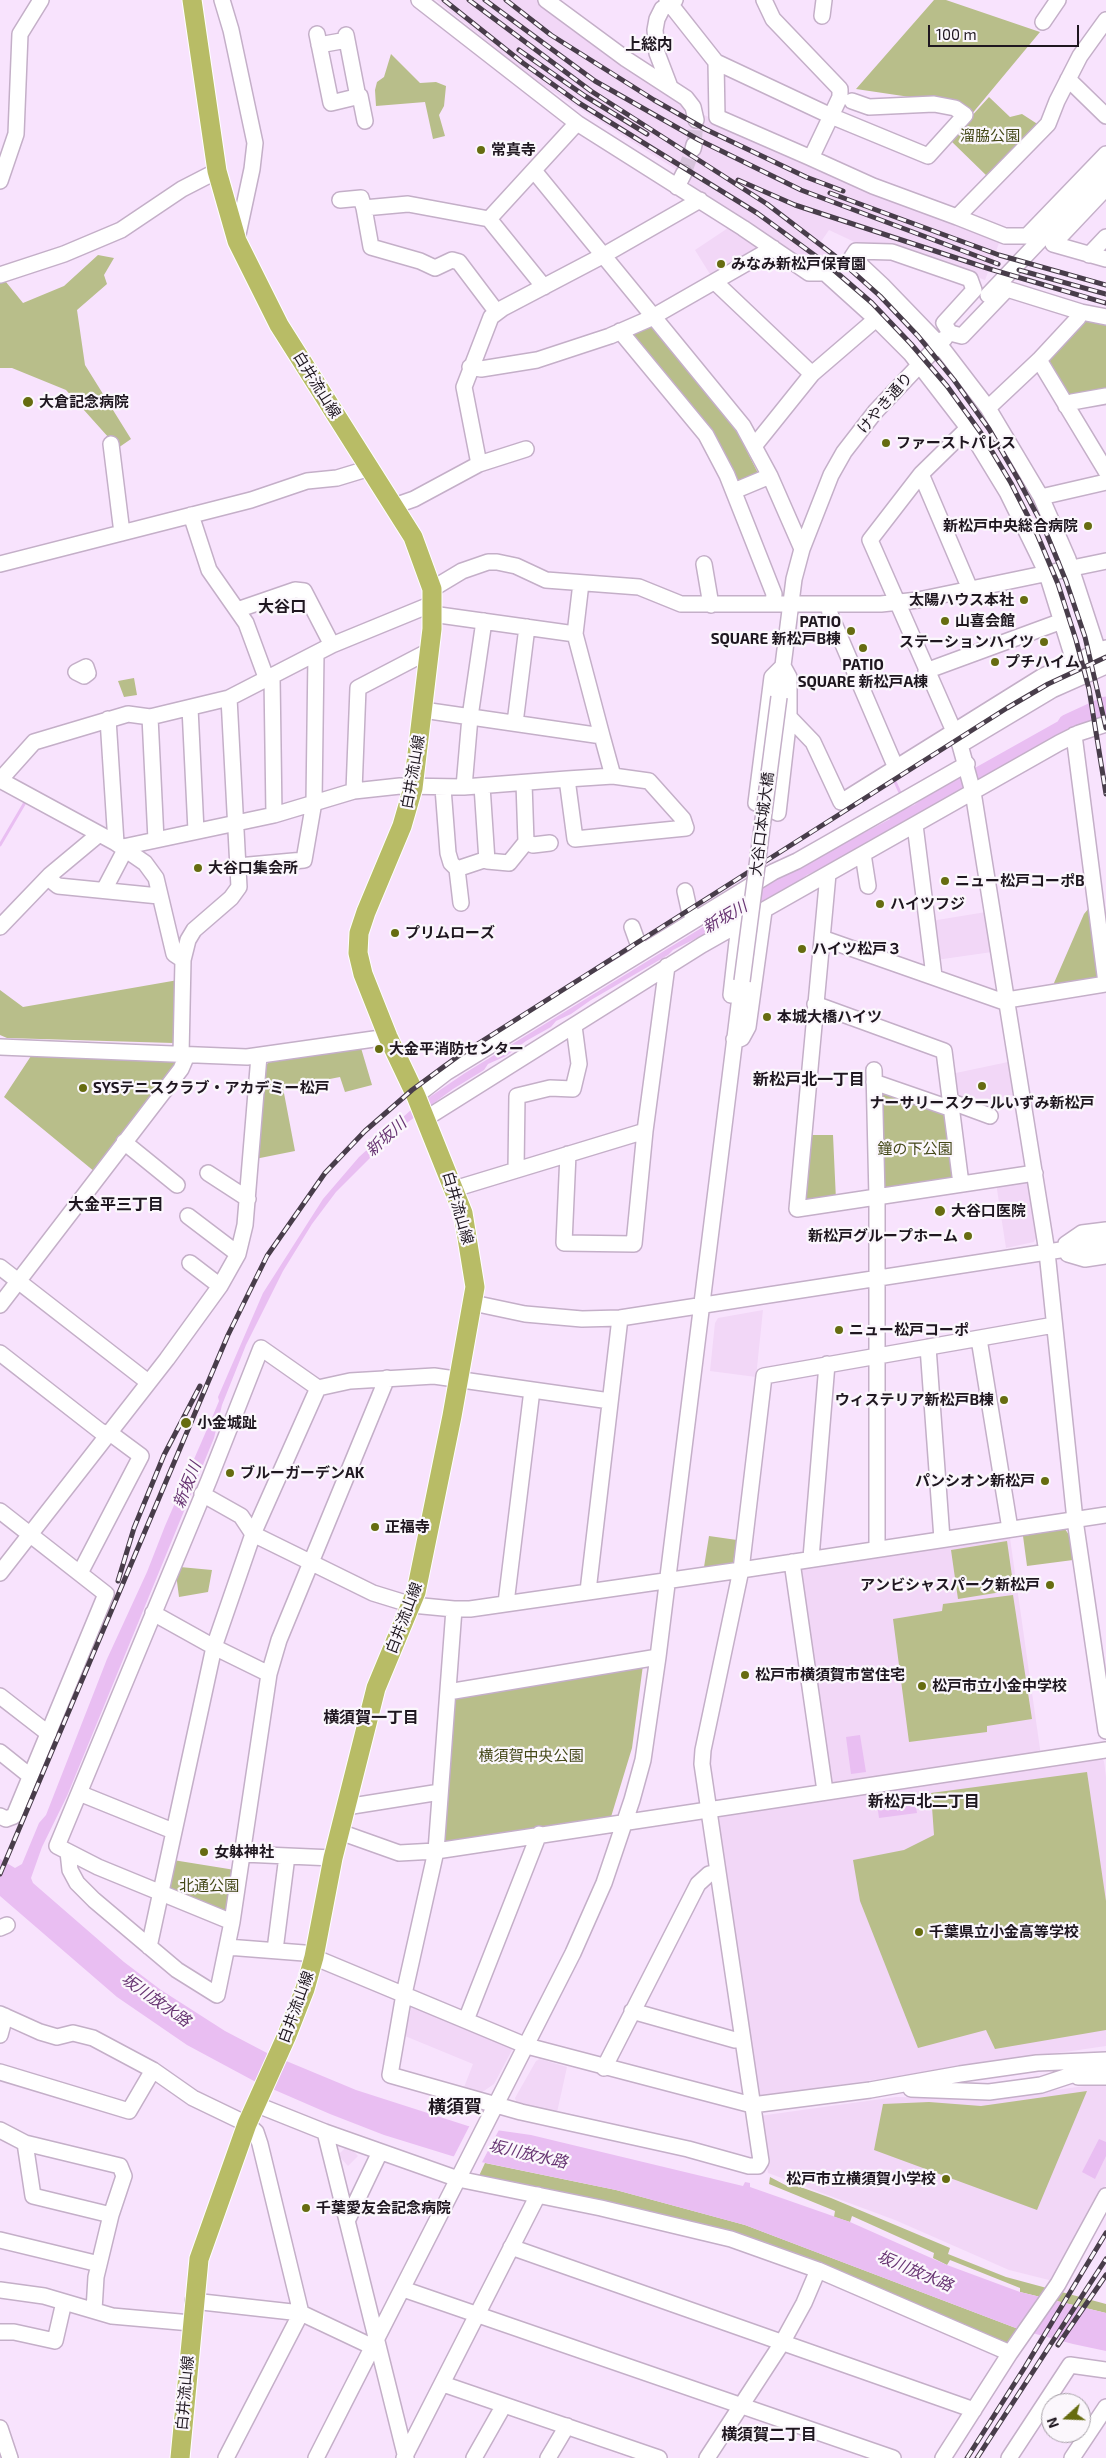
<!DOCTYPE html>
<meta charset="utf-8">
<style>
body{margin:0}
#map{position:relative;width:1106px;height:2458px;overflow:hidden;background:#f8e3fd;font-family:"Exo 2",sans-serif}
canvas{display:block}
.north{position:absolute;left:1041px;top:2393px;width:50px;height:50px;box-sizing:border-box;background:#fbf7fc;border:1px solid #a39da4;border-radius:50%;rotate:250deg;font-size:14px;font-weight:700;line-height:20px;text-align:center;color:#1f1720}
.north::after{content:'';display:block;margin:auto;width:18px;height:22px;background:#666c10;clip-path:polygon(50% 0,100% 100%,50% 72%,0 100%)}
.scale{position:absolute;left:928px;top:25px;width:151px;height:22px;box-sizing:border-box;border:2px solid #1f1720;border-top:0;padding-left:6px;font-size:15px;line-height:18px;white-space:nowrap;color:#1f1720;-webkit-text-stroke:4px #fbf7fc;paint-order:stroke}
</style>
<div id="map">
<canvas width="1106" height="2458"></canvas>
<div class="north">N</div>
<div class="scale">100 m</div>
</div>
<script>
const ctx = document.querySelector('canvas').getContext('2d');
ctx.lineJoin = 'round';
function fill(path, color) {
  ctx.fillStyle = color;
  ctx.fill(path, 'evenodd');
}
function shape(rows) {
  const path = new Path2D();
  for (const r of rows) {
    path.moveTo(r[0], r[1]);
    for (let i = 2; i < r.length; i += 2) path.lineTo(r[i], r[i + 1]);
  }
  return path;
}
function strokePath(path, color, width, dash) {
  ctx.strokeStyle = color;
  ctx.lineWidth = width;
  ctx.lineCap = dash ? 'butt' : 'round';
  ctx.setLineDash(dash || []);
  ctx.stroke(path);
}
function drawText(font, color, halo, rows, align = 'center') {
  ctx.font = font + ' "Exo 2","Noto Sans JP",sans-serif';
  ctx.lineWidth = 4.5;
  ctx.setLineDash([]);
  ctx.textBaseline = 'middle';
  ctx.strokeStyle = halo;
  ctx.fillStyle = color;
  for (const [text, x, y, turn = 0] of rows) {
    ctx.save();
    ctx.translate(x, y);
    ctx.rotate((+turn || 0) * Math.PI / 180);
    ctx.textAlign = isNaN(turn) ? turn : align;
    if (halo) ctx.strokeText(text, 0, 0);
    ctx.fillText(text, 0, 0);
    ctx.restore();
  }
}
const built = shape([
 [436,0,538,0,597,44,684,104,684,113,701,122,702,114,829,172,1001,238,985,280,920,256,863,246,829,230,818,246,833,258,822,271,804,265,692,191,689,179,672,167,536,81],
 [731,226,765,248,713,279,695,250],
 [986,912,992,952,936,960,931,921],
 [1008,1062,1013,1095,972,1102,954,1096,951,1074],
 [1027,1178,1036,1238,1034,1242,1006,1248,996,1183],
 [763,1310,756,1377,710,1371,715,1323,718,1318],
 [1010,1538,1041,1756,833,1787,829,1783,796,1570],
 [1099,1757,1104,1761,1106,1777,1106,2046,756,2097,716,1814],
 [412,2004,511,2045,512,2050,494,2084,481,2093,463,2090,473,2064,405,2036],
 [540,2059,567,2067,556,2117,517,2105,515,2098,536,2061],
 [1106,2083,1106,2185,1060,2274,1053,2281,1009,2270,895,2220,768,2173,759,2116,896,2097,991,2099],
 [348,2145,358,2156,348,2166,338,2155]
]);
const green = shape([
 [934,0,946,0,1040,32,971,115,957,104,856,89],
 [391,54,420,83,436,82,446,86,444,106,439,115,445,136,433,139,425,102,376,106,375,90,377,82,384,77],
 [989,97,1010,117,1022,114,1039,125,989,178,950,140],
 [98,255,114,258,104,275,107,284,77,310,85,365,131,439,118,448,66,390,12,368,0,368,0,279,2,277,23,303,64,286],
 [1091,320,1106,324,1106,394,1071,401,1046,363,1047,358,1085,321],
 [652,324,726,410,760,477,738,485,629,334],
 [134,678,137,695,124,697,118,681],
 [1089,908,1102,977,1056,989,1054,983,1084,914],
 [178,980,177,1041,173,1043,7,1038,0,1035,0,990,23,1007],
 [361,1048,372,1085,345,1092,340,1077,283,1088,295,1151,255,1159,266,1065,269,1062],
 [31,1056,174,1061,177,1067,95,1172,4,1097],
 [877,1087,945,1111,954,1175,951,1180,885,1191,881,1187],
 [807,1135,833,1135,836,1200,804,1201],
 [1065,1529,1069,1535,1073,1560,1027,1566,1023,1536],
 [709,1536,737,1540,733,1563,704,1567],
 [1007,1541,1014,1590,958,1599,951,1550],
 [180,1567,212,1570,208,1592,179,1597,176,1574],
 [1013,1595,1032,1719,987,1726,987,1732,909,1742,893,1619,942,1611,943,1604],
 [643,1665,632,1748,611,1817,442,1843,450,1694],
 [1087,1772,1106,1901,1106,2030,995,2049,986,2030,918,2048,860,1901,853,1860,904,1850,934,1835,931,1793],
 [173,1860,235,1870,227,1912,168,1891],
 [1087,2091,1037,2210,874,2150,883,2104,929,2102,981,2106],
 [485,2163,616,2190,745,2225,1021,2330,1009,2347,812,2263,478,2178],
 [770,2177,789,2187,792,2184,831,2198,950,2248,948,2254,1006,2277,1106,2304,1106,2313,1020,2292,1020,2288,950,2260,947,2265,933,2258,934,2253,852,2216,850,2222,834,2217,835,2211,769,2184]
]);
const water = shape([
 [1087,705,1089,720,877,840,869,840,865,848,807,875,794,884,792,890,673,950,668,955,591,1000,571,1014,556,1021,551,1027,526,1041,506,1056,488,1064,484,1070,453,1089,400,1128,336,1192,312,1224,283,1271,246,1345,222,1405,214,1438,67,1796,42,1847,31,1878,33,1883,124,1962,161,1990,225,2031,267,2053,356,2090,468,2126,531,2135,743,2186,745,2182,750,2183,750,2187,850,2222,947,2265,1020,2292,1106,2313,1106,2351,1073,2344,1021,2330,745,2225,616,2190,452,2156,384,2135,330,2114,254,2081,187,2045,117,1997,0,1896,0,1859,15,1868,22,1864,39,1823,46,1815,107,1659,147,1572,165,1526,211,1420,219,1401,218,1397,263,1293,323,1199,359,1157,412,1109,465,1073,729,911,743,897,890,819,887,804,892,803,902,810,914,805,932,792],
 [860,1735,866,1772,851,1774,846,1737],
 [913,1791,917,1813,879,1818,876,1796],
 [1099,2139,1106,2142,1106,2156,1095,2179,1082,2172]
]);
const pier = shape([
 [471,2123,500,2128,481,2164,453,2158]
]);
const stream = shape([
 [892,775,902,797],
 [0,845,27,799]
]);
const river = shape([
 [1067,724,1106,706]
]);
const minorTunnel = shape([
 [694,145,696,120],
 [684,173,693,149]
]);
const minor = shape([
 [222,0,231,30,255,143,252,169,237,239],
 [419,0,577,123],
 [546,0,626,59,686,98,693,107,696,120],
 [667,0,716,62,717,117,811,158],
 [764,0,773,19,840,89,840,97,811,158,873,186,957,217,1048,124,1057,101,1080,56,1106,20],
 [822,16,824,0],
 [1043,22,1058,0],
 [317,34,331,103,360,96,365,121],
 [346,35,358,97],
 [319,45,347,40],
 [716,62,831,116,928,156,965,115,955,108,934,104,869,107,852,101],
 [1068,79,1106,116],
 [670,87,657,53,655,30,657,19,662,9,675,0],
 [693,149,694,145],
 [535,172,743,426,770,476,802,549],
 [0,181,16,134,20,34,41,0],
 [677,187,684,173],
 [1106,188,1053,244,1106,259],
 [340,200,361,198,364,208],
 [957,217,1005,236,1027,236,1106,154],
 [489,219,408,204,364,208,371,247,420,261,435,268,452,260,459,262,496,311],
 [1089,255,1106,237],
 [0,275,64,254,121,230,182,189,217,171],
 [715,282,812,374],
 [544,287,489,219,577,123,743,228,809,273,825,273,876,319,911,354,968,428,1007,492,1037,553,1047,574,1074,661],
 [988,295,1106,171],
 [620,331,706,435,727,475,748,528,774,594,773,604],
 [1039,360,1106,471],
 [470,367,481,369,537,360,610,336,649,319,773,248],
 [1066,406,1072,402,1106,396],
 [988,408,1039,360,1078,318,1081,312],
 [968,428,921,474,970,589],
 [111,444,122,533],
 [755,445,812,374,876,319],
 [479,464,526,449],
 [921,474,870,540,960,745,973,792,1047,1252,1075,1520,1106,1731],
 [734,491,770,476],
 [1041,497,1106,482],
 [394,506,414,499,479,464,464,387,491,317,503,308,604,255,700,200],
 [191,515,209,570,246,623,267,680],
 [0,564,251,500,307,481,337,478,370,468],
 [704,564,711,605],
 [432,589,462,571,488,562,497,562,516,566,546,580,639,587,681,604,881,604,918,600,1106,561],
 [829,605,830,614,896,768],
 [237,610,295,590,304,591,332,645],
 [432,614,575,634,602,736],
 [575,634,581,583],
 [1098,651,1068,559,1041,497,988,408,939,344,882,285,852,257,856,251,892,252,970,279,974,290,944,323,950,333,962,336,1007,289,1081,312,1106,317],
 [783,666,789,677,789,717,778,813,756,803,772,677,783,666],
 [86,667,88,673,84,676,76,672,86,667],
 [926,671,1062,621],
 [272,677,274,815],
 [779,697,794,579,802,549,831,475,844,452,875,412,945,338],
 [190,708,196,831],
 [423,710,602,736,613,776,567,779],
 [150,717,156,840],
 [789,717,813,742,841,802,1043,676,1106,648],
 [108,719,116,843],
 [515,723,527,627],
 [1074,735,1106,983],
 [960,745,1052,690,1106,666],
 [0,780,34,742,128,714,150,717,229,698,332,645,432,604],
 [0,780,116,843,145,863,156,878,174,954,183,960],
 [482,786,487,861,509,863,526,842,524,783],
 [464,787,470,717,484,621],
 [443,788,448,853,451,863,457,869,487,859],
 [354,791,358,688,429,651],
 [915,825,934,976],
 [526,842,533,845,550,843],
 [123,847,274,815,354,791,400,786,464,787,567,779,575,839,686,828,683,819,649,781,613,776],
 [863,854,868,886],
 [238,866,304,860,314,802,316,654],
 [457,869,461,903],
 [828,874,797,1209,1035,1173],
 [50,875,53,882,58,886,159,896],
 [104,890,125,850],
 [685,891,689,909,695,920],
 [0,927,50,875,98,835],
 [632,927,641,952],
 [822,938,1007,1003],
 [731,995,739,924],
 [1007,1000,1106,984],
 [815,1004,944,1051,961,1184],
 [734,1039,735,1041,742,1038,748,1027,764,911],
 [0,1047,247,1057,388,1037],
 [181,1055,183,960,188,940,194,930,231,898,239,887,229,698],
 [874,1070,877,1198,877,1549],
 [874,1082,952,1109],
 [416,1096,447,1072,773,872,797,861,967,764],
 [952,1102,990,1116],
 [425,1119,702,945,1059,743,1079,733,1106,724],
 [124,1142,177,1185],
 [568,1154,564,1243,634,1244,645,1131,667,966],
 [516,1170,517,1096,550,1088,573,1089,579,1064,574,1026],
 [208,1173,248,1199],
 [454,1189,645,1131],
 [188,1216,238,1254],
 [1106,1230,1082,1233,1066,1244,1068,1254,1085,1259,1106,1256],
 [190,1263,220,1286],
 [0,1267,148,1382],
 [473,1303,525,1314,582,1319,620,1318,1106,1243],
 [0,1305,181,1069,187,1055],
 [979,1339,1010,1529],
 [928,1347,942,1539],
 [0,1353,100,1431,114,1436,141,1456,80,1573],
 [202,1494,241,1516,253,1534,373,1593,412,1605,454,1609,470,1609,741,1570,1106,1515],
 [0,1511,106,1594,14,1816,6,1819,0,1816],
 [811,1558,827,1364],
 [792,1562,825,1791],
 [0,1573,167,1359,220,1286,238,1254,245,1225,259,1056],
 [588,1591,620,1318],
 [506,1603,532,1390],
 [454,1609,436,1851,404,1994,390,2075,521,2112,688,2149,749,2166,758,2166,761,2161,702,1764,703,1750,741,1570,764,1376,1054,1325],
 [153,1613,214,1647,269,1674],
 [448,1692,658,1657],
 [0,1696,49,1734],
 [0,1752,30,1776],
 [79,1793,173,1831],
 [346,1807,440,1792],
 [340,1832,399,1853,436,1851,1106,1750],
 [68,1852,70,1870,77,1883,94,1900,177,1970,217,1995,232,1922,269,1674,279,1640,387,1378],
 [243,1854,333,1858],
 [232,1922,98,1867,57,1846,209,1480,261,1348,318,1388,350,1381,434,1376,610,1401],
 [0,1928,7,1925],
 [149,1947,214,1647,253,1534,318,1388],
 [227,1947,304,1953,527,2046,752,2105,870,2090,960,2074,1037,2063,1106,2060],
 [275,1950,287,1856],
 [632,2011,735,2040,743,2040],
 [0,2014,40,2032,57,2037,73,2033,93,2038,153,2070,193,2098,247,2124,256,2132,260,2144,301,2313,373,2347],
 [466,2020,539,1834],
 [0,2035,5,2016],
 [604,2068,698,1884,709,1874,718,1872],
 [0,2072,129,2111,153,2070],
 [1078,2077,1106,2077],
 [911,2089,989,2092,1041,2085,1102,2065],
 [255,2104,325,2132,458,2179,601,2208,731,2239,818,2270,1010,2353],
 [0,2130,25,2143,120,2166,124,2176,111,2215,96,2277,94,2310],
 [325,2132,406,2458],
 [25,2143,33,2196,111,2215],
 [347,2221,380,2152],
 [0,2240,99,2264],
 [511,2247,974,2410],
 [403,2289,893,2458],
 [0,2290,44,2296,112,2316,191,2323],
 [193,2301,301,2313,226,2458],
 [0,2332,14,2332,55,2341,64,2302],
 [443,2384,659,2458],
 [0,2428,10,2458],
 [316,2458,573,1953,604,1883,632,1800,643,1760,658,1657,742,981],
 [404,2458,538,2195],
 [474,2458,504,2405],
 [548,2458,567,2426],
 [707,2458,782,2343,804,2303,818,2270],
 [943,2458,1010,2353,1058,2284,1106,2196],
 [1009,2458,1070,2365,1106,2370],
 [1072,2458,1106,2407]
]);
const major = shape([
 [180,2458,199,2259,247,2124,287,2035,305,1989,314,1957,333,1858,376,1688,416,1592,452,1416,475,1287,463,1213,416,1096,388,1037,363,974,358,953,359,933,366,912,402,826,413,788,432,629,432,589,413,537,279,325,237,241,217,171,192,0]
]);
const rail = shape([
 [444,0,523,63,579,103,757,213,828,265,872,303,911,344,947,386,981,433,1011,483,1037,534,1058,584,1076,640,1089,689,1106,794],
 [469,0,591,91,767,204,835,256,880,296,918,336,954,380,989,429,1018,479,1045,530,1066,581,1085,637,1106,728],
 [485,0,595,81,699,140,801,190,998,264],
 [506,0,551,35,654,100,705,129,806,177,843,191],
 [519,50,585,96,647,134],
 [738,180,795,205,990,269,1106,303],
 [830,193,999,255,1106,285],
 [1019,270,1106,294],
 [118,1581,134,1528,164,1455,200,1386],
 [0,1874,228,1335,267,1256,325,1173,365,1131,412,1090,457,1057,1007,708,1048,684,1106,657],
 [1058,2345,1106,2275],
 [967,2458,1025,2367,1106,2233],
 [977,2458,1106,2259]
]);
const minorBridge = shape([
 [742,981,779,697]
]);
const markers = [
 [481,150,5,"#666c10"],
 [721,264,5,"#666c10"],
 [28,402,6,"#666c10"],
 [886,443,5,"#666c10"],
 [1088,526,5,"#666c10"],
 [1024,600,5,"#666c10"],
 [945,621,5,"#666c10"],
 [851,631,5,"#666c10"],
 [1044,642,5,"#666c10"],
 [863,648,5,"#666c10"],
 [995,662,5,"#666c10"],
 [198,868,5,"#666c10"],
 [945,881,5,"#666c10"],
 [880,904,5,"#666c10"],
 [395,933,5,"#666c10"],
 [802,949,5,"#666c10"],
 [767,1017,5,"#666c10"],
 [379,1049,5,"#666c10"],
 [982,1086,5,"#666c10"],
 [83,1088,5,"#666c10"],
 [940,1211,6,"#666c10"],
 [968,1236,5,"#666c10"],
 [839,1330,5,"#666c10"],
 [1004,1400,5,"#666c10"],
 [186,1423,6,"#666c10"],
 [230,1473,5,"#666c10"],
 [1045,1481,5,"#666c10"],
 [375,1527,5,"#666c10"],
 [1050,1585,5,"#666c10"],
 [745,1675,5,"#666c10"],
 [922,1686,5,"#666c10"],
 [204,1852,5,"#666c10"],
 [919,1932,5,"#666c10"],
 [946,2179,5,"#666c10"],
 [306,2208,5,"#666c10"]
];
const parkNames = [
 ["溜脇公園",990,136],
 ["鐘の下公園",915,1149],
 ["横須賀中央公園",531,1756],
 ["北通公園",209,1886]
];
const poiNames = [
 ["常真寺",491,150],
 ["みなみ新松戸保育園",731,264],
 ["大倉記念病院",39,402],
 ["ファーストパレス",896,443],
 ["新松戸中央総合病院",1078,526,"right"],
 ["太陽ハウス本社",1014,600,"right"],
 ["山喜会館",955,621],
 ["PATIO",841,622,"right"],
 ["SQUARE 新松戸B棟",841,639,"right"],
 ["ステーションハイツ",1034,642,"right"],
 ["プチハイム",1005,662],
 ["PATIO",863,665,"center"],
 ["SQUARE 新松戸A棟",863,682,"center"],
 ["大谷口集会所",208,868],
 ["ニュー松戸コーポB",955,881],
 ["ハイツフジ",890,904],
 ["プリムローズ",405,933],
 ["ハイツ松戸３",812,949],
 ["本城大橋ハイツ",777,1017],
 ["大金平消防センター",389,1049],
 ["SYSテニスクラブ・アカデミー松戸",93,1088],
 ["ナーサリースクールいずみ新松戸",982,1103,"center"],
 ["大谷口医院",951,1211],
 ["新松戸グループホーム",958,1236,"right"],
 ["ニュー松戸コーポ",849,1330],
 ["ウィステリア新松戸B棟",994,1400,"right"],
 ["小金城趾",197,1423],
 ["ブルーガーデンAK",240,1473],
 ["パンシオン新松戸",1035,1481,"right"],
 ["正福寺",385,1527],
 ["アンビシャスパーク新松戸",1040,1585,"right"],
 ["松戸市横須賀市営住宅",755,1675],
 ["松戸市立小金中学校",932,1686],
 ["女躰神社",214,1852],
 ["千葉県立小金高等学校",929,1932],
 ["松戸市立横須賀小学校",936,2179,"right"],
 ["千葉愛友会記念病院",316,2208]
];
const streetNames = [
 ["白井流山線",317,385,58],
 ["けやき通り",885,403,-49],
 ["白井流山線",413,772,-80],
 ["大谷口本城大橋",762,824,-83],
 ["白井流山線",458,1208,74],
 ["白井流山線",404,1618,-69],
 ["白井流山線",296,2007,-70],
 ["白井流山線",185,2393,-85]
];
const neighbourhoodNames = [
 ["上総内",649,45],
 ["大谷口",282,607],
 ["新松戸北一丁目",809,1080],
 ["大金平三丁目",116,1205],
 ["横須賀一丁目",371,1718],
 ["新松戸北二丁目",924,1802],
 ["横須賀二丁目",769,2435]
];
const waterNames = [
 ["新坂川",725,917,-30],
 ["新坂川",386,1137,-42],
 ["新坂川",187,1485,-68],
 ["坂川放水路",156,2000,35],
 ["坂川放水路",528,2154,13],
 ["坂川放水路",915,2271,23]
];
const quarterNames = [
 ["横須賀",455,2107]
];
fill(built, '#f2d7f7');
fill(green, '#b8be8a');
fill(water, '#e9bef2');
fill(pier, '#f8e3fd');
strokePath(stream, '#e9bef2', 3);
strokePath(river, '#e9bef2', 19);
strokePath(minorTunnel, '#d7c4dc', 15, [15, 8]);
strokePath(minor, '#c4afc8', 18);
strokePath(major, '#fff', 21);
strokePath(minor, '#fff', 15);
strokePath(major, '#b8bc66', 19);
strokePath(rail, '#483d4a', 5);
strokePath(rail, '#fbf7fc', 3, [9]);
strokePath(minorBridge, '#c4afc8', 18, []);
strokePath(minorBridge, '#fff', 15);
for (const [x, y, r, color] of markers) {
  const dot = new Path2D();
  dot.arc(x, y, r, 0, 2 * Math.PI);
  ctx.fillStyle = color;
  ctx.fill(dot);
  strokePath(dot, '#fbf7fc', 2);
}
drawText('15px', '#444818', '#fbf7fc', parkNames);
drawText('bold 15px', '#1f1720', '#fbf7fc', poiNames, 'left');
drawText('15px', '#1f1720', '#fbf7fc', streetNames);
drawText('bold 16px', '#1f1720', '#fbf7fc', neighbourhoodNames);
drawText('italic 16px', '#683573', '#fbf7fc', waterNames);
drawText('bold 18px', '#1f1720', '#fbf7fc', quarterNames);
</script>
